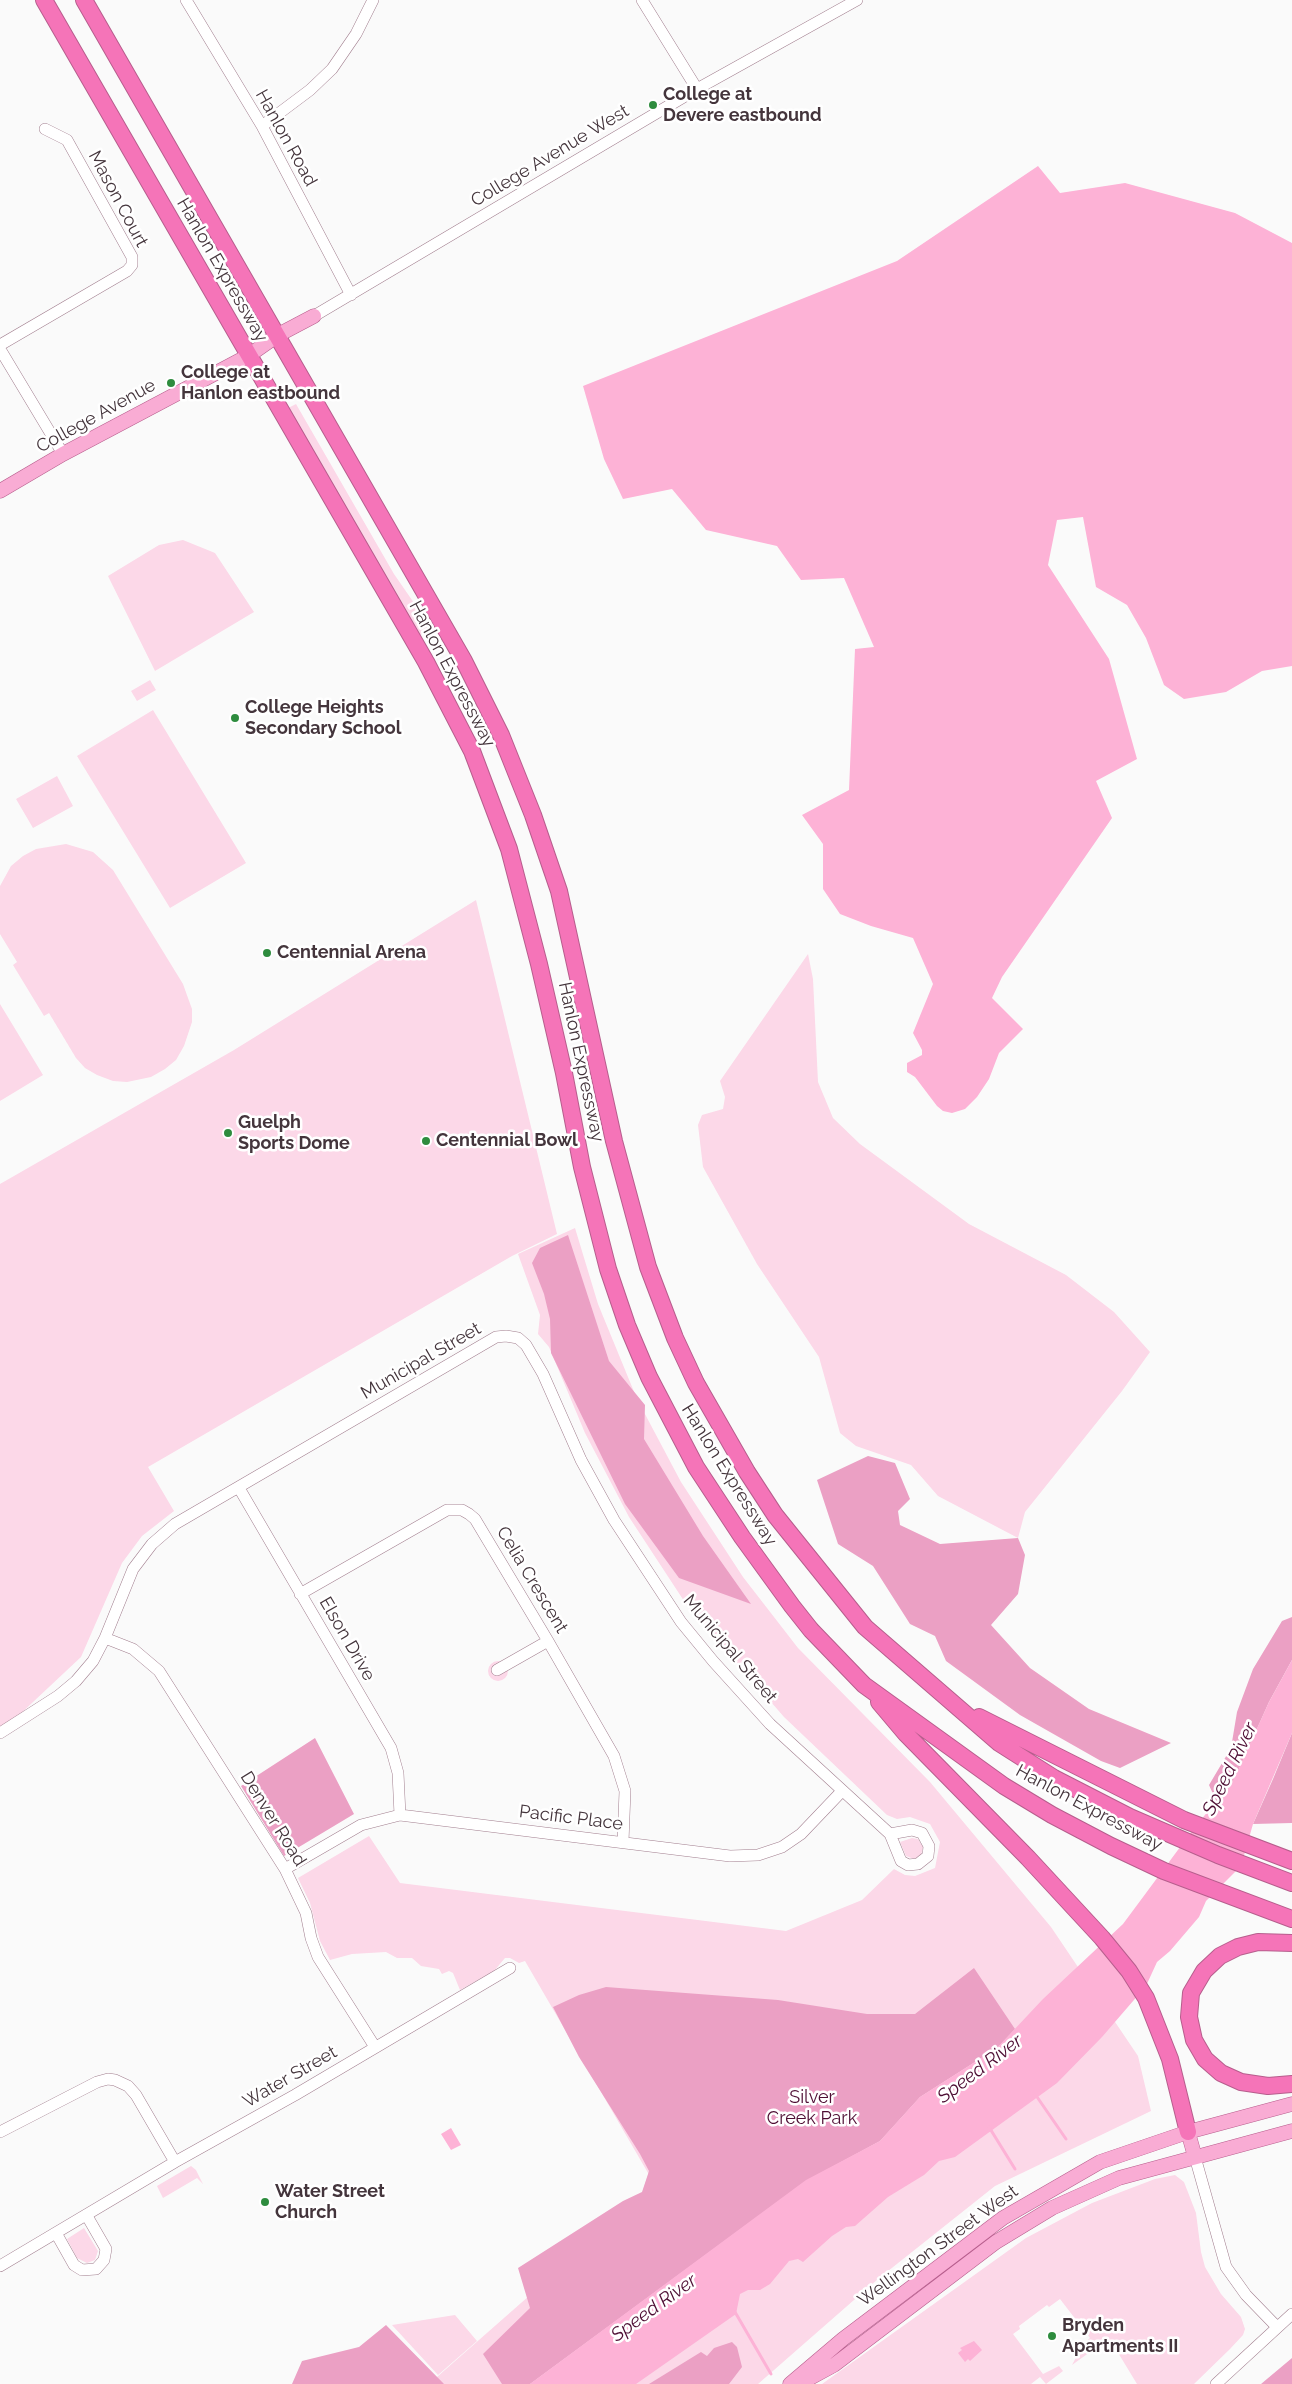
<!DOCTYPE html>
<style>
body{margin:0}
canvas{display:block;background:#fafafa}
</style>
<canvas width="1292" height="2384"></canvas>
<script>
const ctx = document.querySelector('canvas').getContext('2d');
ctx.lineJoin = 'round';
function fill(path, color) {
  ctx.fillStyle = color;
  ctx.fill(path, 'evenodd');
}
function shape(rows) {
  const path = new Path2D();
  for (const r of rows) {
    if (r.length === 3) {
      path.moveTo(r[0] + r[2], r[1]);
      path.arc(r[0], r[1], r[2], 0, 2 * Math.PI);
      continue;
    }
    path.moveTo(r[0], r[1]);
    for (let i = 2; i < r.length; i += 2) path.lineTo(r[i], r[i + 1]);
  }
  return path;
}
function strokePath(path, color, width, dash) {
  ctx.strokeStyle = color;
  ctx.lineWidth = width;
  ctx.lineCap = dash ? 'butt' : 'round';
  ctx.setLineDash(dash || []);
  ctx.stroke(path);
}
function drawText(font, color, halo, rows, align = 'center') {
  ctx.font = font + ' Raleway,sans-serif';
  ctx.lineWidth = 5;
  ctx.setLineDash([]);
  ctx.textBaseline = 'middle';
  ctx.strokeStyle = halo;
  ctx.fillStyle = color;
  for (const [text, x, y, turn = 0] of rows) {
    ctx.save();
    ctx.translate(x, y);
    ctx.rotate((+turn || 0) * Math.PI / 180);
    ctx.textAlign = isNaN(turn) ? turn : align;
    if (halo) ctx.strokeText(text, 0, 0);
    ctx.fillText(text, 0, 0);
    ctx.restore();
  }
}
const green = shape([
 [296,404,394,574,432,629,418,636,288,408],
 [183,540,215,553,254,612,155,671,108,576,159,545],
 [150,680,156,690,137,701,131,691],
 [153,710,246,863,170,908,77,756],
 [57,776,73,806,33,828,16,799],
 [66,844,93,852,113,870,183,984,188,998,192,1009,192,1022,184,1046,176,1060,165,1069,151,1077,127,1082,113,1081,97,1075,85,1068,76,1058,49,1013,44,1016,13,965,17,962,0,934,0,886,11,866,23,856,36,849],
 [476,900,557,1234,512,1256,148,1467,174,1511,142,1536,122,1563,81,1657,0,1733,0,1184,234,1050],
 [808,954,813,979,818,1082,833,1118,860,1144,969,1224,1066,1275,1114,1312,1150,1352,1122,1391,1025,1512,1018,1538,938,1496,911,1465,856,1446,840,1433,819,1357,757,1264,703,1167,698,1125,702,1115,723,1109,725,1097,720,1081],
 [0,1004,43,1075,0,1101],
 [575,1228,598,1304,637,1399,681,1482,743,1577,798,1648,930,1782,1051,1927,1138,2056,1151,2111,995,2186,878,2279,758,2384,429,2384,655,2185,525,1961,519,1963,510,1958,505,1958,494,1971,460,1990,453,1973,449,1971,442,1974,439,1969,421,1966,412,1958,397,1958,386,1952,352,1954,330,1960,320,1941,310,1903,298,1878,369,1836,400,1883,786,1931,862,1900,894,1869,905,1875,915,1876,935,1868,940,1842,930,1824,910,1817,897,1819,887,1815,784,1717,686,1604,629,1517,585,1433,549,1347,538,1334,540,1315,518,1254],
 [498,1671,10],
 [912,1838,918,1839,923,1847,921,1855,914,1859,906,1856,900,1842],
 [191,2166,196,2170,203,2184,197,2178,163,2198,157,2186],
 [1175,2175,1184,2182,1196,2213,1201,2252,1205,2267,1221,2294,1241,2317,1245,2329,1243,2335,1230,2349,1194,2384,1137,2384,1117,2351,1105,2346,1097,2347,1072,2365,1083,2344,1090,2338,1060,2299,1049,2307,1047,2305,1019,2326,1020,2329,1013,2334,1043,2374,1059,2366,1063,2371,1046,2384,1040,2377,1031,2384,822,2384,1026,2238,1092,2203,1155,2179],
 [84,2228,98,2251,95,2260,87,2263,77,2258,67,2239],
 [455,2315,477,2341,438,2375,392,2325]
]);
const forest = shape([
 [568,1235,609,1361,645,1405,644,1439,703,1536,751,1604,679,1578,625,1504,551,1353,550,1319,544,1294,532,1263,540,1248],
 [868,1456,895,1463,910,1499,898,1511,900,1525,940,1544,1018,1538,1025,1555,1018,1594,991,1625,1030,1668,1089,1709,1171,1743,1120,1768,1101,1761,1020,1715,946,1661,935,1636,910,1624,873,1566,838,1544,817,1480],
 [1292,1617,1292,1660,1269,1702,1235,1778,1218,1805,1209,1785,1231,1748,1237,1712,1253,1669,1282,1621],
 [1292,1733,1292,1823,1253,1824,1273,1779],
 [315,1738,354,1814,284,1856,241,1786],
 [974,1968,1015,2029,997,2048,920,2097,880,2141,806,2181,530,2384,502,2384,483,2354,530,2308,518,2268,623,2201,642,2192,649,2171,640,2154,579,2057,553,2007,579,1995,606,1987,778,2000,867,2014,915,2014],
 [386,2325,444,2384,292,2384,302,2361,359,2347],
 [732,2342,737,2347,742,2367,729,2384,649,2384,701,2352,707,2356,714,2348],
 [1292,2358,1292,2384,1261,2384]
]);
const water = shape([
 [1038,166,1060,193,1125,183,1235,213,1292,243,1292,666,1262,671,1226,692,1184,699,1164,685,1146,638,1127,605,1096,587,1083,517,1057,520,1048,565,1109,659,1137,759,1096,781,1112,818,1002,977,992,998,1023,1029,999,1053,989,1079,977,1097,965,1109,952,1113,943,1111,937,1106,915,1077,907,1072,907,1063,922,1055,922,1050,913,1033,933,984,913,938,871,926,840,914,823,889,823,844,802,815,849,790,855,649,874,647,844,578,801,580,777,546,706,530,672,489,623,499,604,459,583,386,897,261],
 [1292,1660,1292,1733,1253,1824,1241,1866,1206,1901,1199,1917,1170,1951,1157,1962,1146,1986,1102,2037,1057,2083,955,2157,939,2161,924,2175,888,2197,855,2226,846,2227,832,2236,803,2262,798,2259,789,2261,770,2284,760,2290,748,2290,740,2294,736,2314,636,2384,530,2384,806,2180,880,2141,920,2097,997,2048,1043,1999,1123,1924,1192,1831,1209,1810,1218,1805,1235,1777,1269,1702],
 [451,2128,461,2145,451,2150,441,2134],
 [974,2341,982,2350,970,2361,968,2359,965,2362,958,2353,962,2350,960,2348]
]);
const stream = shape([
 [1035,2094,1066,2139],
 [989,2127,1015,2169],
 [735,2312,771,2374]
]);
const minor = shape([
 [186,0,262,126,351,295],
 [642,0,697,89],
 [262,126,310,90,332,69,356,34,373,0],
 [314,316,697,89,857,0],
 [0,345,127,271,132,265,132,257,67,140,45,129],
 [0,349,63,454],
 [239,1488,391,1748,398,1773,400,1815],
 [300,1594,447,1510,462,1510,469,1514,475,1519,548,1641,614,1756,625,1791,623,1842],
 [105,1638,133,1649,159,1671,285,1869,306,1913,311,1938,318,1957,375,2047],
 [497,1670,548,1641],
 [0,1733,58,1696,76,1681,93,1661,105,1638,133,1569,152,1544,175,1524,496,1337,506,1336,518,1338,526,1345,543,1374,581,1460,614,1520,681,1622,713,1661,770,1724,890,1834,901,1861,908,1865,918,1864,928,1856,929,1846,922,1833,912,1830,890,1834],
 [285,1869,361,1825,400,1815,730,1856,758,1855,782,1847,801,1834,842,1791],
 [0,2132,97,2082,108,2079,115,2080,128,2086,136,2095,175,2162],
 [1195,2157,1226,2267,1246,2295,1277,2327],
 [56,2233,74,2265,82,2270,96,2269,104,2260,106,2249,87,2216],
 [0,2266,175,2162,295,2095,510,1968],
 [1216,2384,1292,2314]
]);
const major = shape([
 [0,491,63,454,248,356,278,335,314,316],
 [1188,2132,1195,2157],
 [790,2384,843,2339,1003,2218,1100,2162,1188,2132,1292,2104],
 [799,2384,834,2365,996,2242,1052,2208,1119,2178,1292,2131]
]);
const highway = shape([
 [44,0,426,662,472,751,509,849,539,964,564,1073,582,1167,608,1269,627,1325,649,1377,696,1467,742,1537,792,1606,811,1630,864,1685,1004,1786,1052,1815,1111,1846,1164,1871,1292,1919],
 [84,0,464,661,501,735,533,815,559,891,614,1141,648,1267,675,1338,696,1383,747,1472,775,1515,865,1627,999,1743,1054,1778,1130,1817,1218,1855,1292,1883],
 [879,1702,906,1734,1028,1858,1102,1938,1129,1971,1146,1998,1170,2059,1188,2132],
 [979,1717,1184,1820,1292,1861],
 [1292,1943,1258,1942,1238,1947,1220,1956,1204,1971,1191,1993,1189,2017,1194,2040,1205,2059,1221,2073,1241,2082,1268,2086,1292,2084]
]);
const markers = [
 [653,105,5,"#2e8c3e"],
 [171,383,5,"#2e8c3e"],
 [235,718,5,"#2e8c3e"],
 [267,953,5,"#2e8c3e"],
 [228,1133,5,"#2e8c3e"],
 [426,1141,5,"#2e8c3e"],
 [265,2202,5,"#2e8c3e"],
 [1052,2336,5,"#2e8c3e"]
];
const poiNames = [
 ["College at",663,95],
 ["Devere eastbound",663,116],
 ["College at",181,373],
 ["Hanlon eastbound",181,394],
 ["College Heights",245,708],
 ["Secondary School",245,729],
 ["Centennial Arena",277,953],
 ["Guelph",238,1123],
 ["Sports Dome",238,1144],
 ["Centennial Bowl",436,1141],
 ["Water Street",275,2192],
 ["Church",275,2213],
 ["Bryden",1062,2326],
 ["Apartments II",1062,2347]
];
const streetNames = [
 ["Hanlon Road",286,138,61],
 ["College Avenue West",550,156,-31],
 ["Mason Court",118,199,62],
 ["Hanlon Expressway",222,270,60],
 ["College Avenue",96,416,-29],
 ["Hanlon Expressway",452,674,62],
 ["Hanlon Expressway",581,1062,78],
 ["Municipal Street",421,1361,-30],
 ["Hanlon Expressway",729,1475,58],
 ["Celia Crescent",532,1580,59],
 ["Elson Drive",347,1639,60],
 ["Municipal Street",730,1649,50],
 ["Hanlon Expressway",1089,1808,28],
 ["Pacific Place",571,1818,7],
 ["Denver Road",273,1819,58],
 ["Water Street",290,2077,-30],
 ["Wellington Street West",938,2246,-36]
];
const parkNames = [
 ["Silver",812,2098],
 ["Creek Park",812,2119]
];
const waterNames = [
 ["Speed River",1230,1769,-64],
 ["Speed River",980,2069,-37],
 ["Speed River",654,2308,-36]
];
fill(green, '#fcd8e8');
fill(forest, '#eba0c4');
fill(water, '#fdb2d6');
strokePath(stream, '#fdb2d6', 3);
strokePath(minor, '#a27f8f', 12);
strokePath(major, '#b75e8d', 15);
strokePath(highway, '#b75e8d', 18);
strokePath(minor, '#fff', 11);
strokePath(major, '#f9acd4', 14);
strokePath(highway, '#f574b8', 16);
for (const [x, y, r, color] of markers) {
  const dot = new Path2D();
  dot.arc(x, y, r, 0, 2 * Math.PI);
  ctx.fillStyle = color;
  ctx.fill(dot);
  strokePath(dot, '#fff', 2);
}
drawText('bold 18px', '#44353c', '#fff', poiNames, 'left');
drawText('18px', '#44353c', '#fff', streetNames);
drawText('18px', '#4e0d33', '#fff', parkNames);
drawText('italic 19px', '#4d0d33', '#fff', waterNames);
</script>
